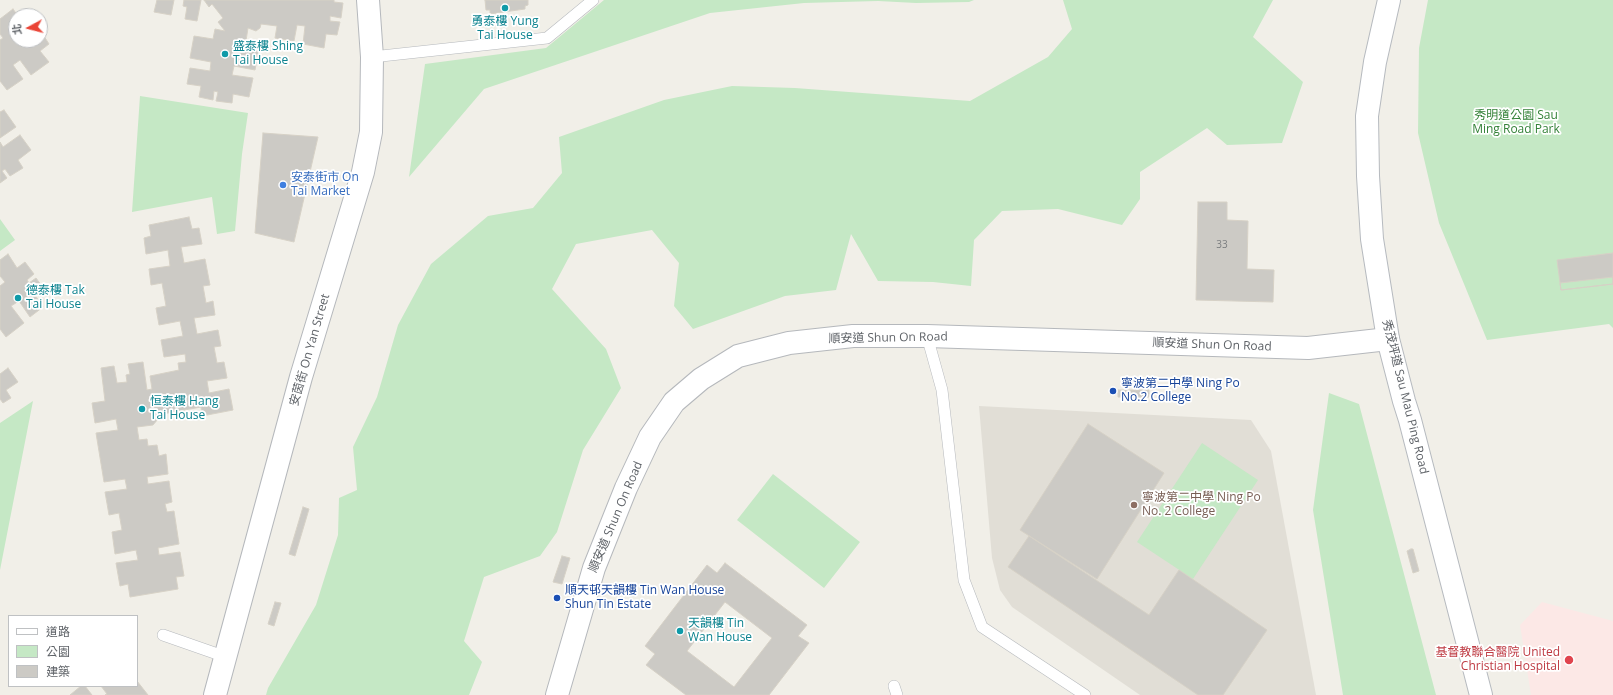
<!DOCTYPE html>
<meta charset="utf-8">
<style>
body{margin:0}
#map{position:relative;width:1613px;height:695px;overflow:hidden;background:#f1efe8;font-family:"Open Sans","Noto Sans TC",sans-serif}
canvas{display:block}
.legend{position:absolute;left:8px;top:615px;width:130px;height:72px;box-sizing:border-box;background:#fff;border:1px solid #bfc1c3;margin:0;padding:5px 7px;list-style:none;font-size:12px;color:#5f6368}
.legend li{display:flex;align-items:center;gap:8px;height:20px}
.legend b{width:20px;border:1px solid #bfc1c3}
.north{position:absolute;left:8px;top:8px;width:40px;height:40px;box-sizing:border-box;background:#fff;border:1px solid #bfc1c3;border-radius:50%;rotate:263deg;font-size:11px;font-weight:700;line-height:16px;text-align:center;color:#5f6368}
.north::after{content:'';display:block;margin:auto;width:14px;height:18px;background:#ea4335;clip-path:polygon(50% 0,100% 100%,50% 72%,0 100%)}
</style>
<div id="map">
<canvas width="1613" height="695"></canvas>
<ul class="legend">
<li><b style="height:5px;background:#fff"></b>道路</li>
<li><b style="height:11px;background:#c5e8c5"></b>公園</li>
<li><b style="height:11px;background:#cccac5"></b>建築</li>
</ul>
<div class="north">北</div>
</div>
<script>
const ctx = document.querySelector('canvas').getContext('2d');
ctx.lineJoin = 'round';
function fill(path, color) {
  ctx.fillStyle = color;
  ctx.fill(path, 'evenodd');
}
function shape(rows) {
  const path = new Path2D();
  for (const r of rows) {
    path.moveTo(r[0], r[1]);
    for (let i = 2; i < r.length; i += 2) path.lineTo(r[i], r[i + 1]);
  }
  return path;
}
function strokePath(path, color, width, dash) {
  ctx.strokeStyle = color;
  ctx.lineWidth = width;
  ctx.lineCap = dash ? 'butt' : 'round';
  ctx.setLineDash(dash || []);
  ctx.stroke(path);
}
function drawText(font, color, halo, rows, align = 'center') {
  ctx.font = font + ' "Open Sans","Noto Sans TC",sans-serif';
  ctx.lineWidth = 3.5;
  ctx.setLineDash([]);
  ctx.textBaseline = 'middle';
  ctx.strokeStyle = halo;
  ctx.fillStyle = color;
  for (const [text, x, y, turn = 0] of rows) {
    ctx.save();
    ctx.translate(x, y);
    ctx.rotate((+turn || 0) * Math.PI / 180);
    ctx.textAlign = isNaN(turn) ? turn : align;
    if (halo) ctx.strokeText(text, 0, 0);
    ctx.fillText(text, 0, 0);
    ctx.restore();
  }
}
const education = shape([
 [979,406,1251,420,1271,451,1316,695,1140,695,1012,607,1000,590,992,558]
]);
const medical = shape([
 [1542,602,1613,621,1613,695,1531,695,1520,625]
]);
const green = shape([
 [604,0,974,0,969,2,916,3,878,1,804,3,710,13,484,89,409,177,425,64,546,48],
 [1063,0,1273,0,1253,37,1303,82,1282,143,1227,145,1207,128,1140,172,1140,199,1122,225,1058,209,1002,211,974,240,971,286,933,282,878,281,851,234,836,290,785,296,693,329,674,306,679,263,652,230,576,244,552,289,606,349,621,388,583,450,557,532,540,556,484,577,464,641,482,662,469,695,266,695,268,688,316,605,338,535,339,498,357,490,353,447,377,397,398,325,431,264,488,216,533,208,562,173,559,137,664,100,732,86,795,88,970,101,1048,57,1072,29],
 [1428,0,1613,0,1613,328,1609,324,1487,340,1439,223,1418,133,1419,48],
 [140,96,248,113,242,154,235,231,217,234,212,197,132,212],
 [0,219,15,240,0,251],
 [1329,393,1359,404,1436,695,1343,695,1313,510],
 [33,401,0,570,0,423],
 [1202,443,1258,480,1193,579,1137,542],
 [773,474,860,542,824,588,737,520]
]);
const building = shape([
 [157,0,174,0,171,15,154,12,157,0],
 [184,0,201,0,197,21,185,19,187,7,183,6,184,0],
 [204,0,334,0,334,2,343,3,341,18,330,16,330,21,340,22,337,35,326,34,324,48,303,44,305,26,297,25,294,41,275,38,277,26,261,24,260,28,256,31,248,28,245,47,259,49,255,70,234,66,232,75,253,78,249,97,233,94,232,103,216,101,218,92,214,91,213,100,199,97,201,86,187,84,190,68,210,71,211,62,190,58,194,36,213,39,215,29,225,31,218,22,223,18,212,4,209,7,204,0],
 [485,0,528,0,528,5,525,6,525,9,490,14,490,10,486,10,485,0],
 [13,9,18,16,16,16,16,40,40,40,40,34,42,33,49,44,40,51,49,62,31,75,20,60,13,65,23,79,7,90,0,81,0,40,3,38,0,34,0,19,13,9],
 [4,110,16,127,0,138,0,112,4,110],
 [263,133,318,137,294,242,255,233,263,133],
 [20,135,31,150,18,160,23,168,10,176,5,169,2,171,7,178,0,183,0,142,3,147,20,135],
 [1198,202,1227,202,1227,220,1248,221,1247,269,1274,270,1273,302,1196,300,1198,202],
 [189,217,192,229,199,228,202,244,181,247,184,263,205,259,210,285,203,286,206,303,213,301,215,315,194,318,197,334,218,330,221,346,214,347,217,363,224,362,227,378,207,381,209,393,229,389,233,410,202,416,201,407,157,415,158,419,153,425,137,427,139,440,147,439,148,446,157,445,159,456,166,454,168,474,147,477,148,484,169,481,172,502,165,504,167,512,174,511,179,544,158,548,159,555,180,552,184,576,176,577,178,589,130,597,128,584,120,586,116,563,138,560,136,550,115,554,112,532,122,530,119,513,109,515,105,492,127,489,125,479,104,482,96,433,118,430,116,419,95,423,92,403,105,401,101,368,114,366,117,383,127,382,126,375,130,374,128,364,143,362,147,390,152,389,150,376,179,370,178,363,186,362,185,354,164,357,161,340,183,336,180,321,159,325,156,308,166,306,162,283,151,285,149,269,170,266,168,250,146,254,144,238,151,236,149,225,189,217],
 [1613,253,1613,284,1561,290,1557,260,1613,253],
 [8,254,17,268,25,262,34,274,27,280,29,283,36,278,44,289,35,295,43,307,30,317,19,301,11,306,24,323,6,337,0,329,0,286,5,282,0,276,0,260,8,254],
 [1613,277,1613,284,1561,290,1560,283,1613,277],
 [8,368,18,382,6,390,11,398,3,403,0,399,0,374,8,368],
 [1118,390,1149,390,1149,397,1118,397,1118,390],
 [1088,424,1164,473,1097,579,1020,530,1088,424],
 [303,507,309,509,295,556,289,554,303,507],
 [1029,536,1149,615,1179,570,1267,630,1223,695,1198,695,1008,567,1029,536],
 [1411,549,1413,549,1419,571,1413,573,1407,551,1411,549],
 [562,556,570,558,562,584,553,582,562,556],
 [725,563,807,625,798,636,809,643,769,695,686,695,646,665,655,654,645,646,707,565,717,573,725,563],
 [725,602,772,638,734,687,687,651,725,602],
 [275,602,281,603,274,626,268,624,275,602],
 [137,681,148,695,105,695,107,694,101,686,137,686,137,681],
 [81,686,85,686,92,695,70,695,81,686]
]);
const service = shape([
 [372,57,547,38,593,0],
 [927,336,942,390,964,580,982,627,1085,695],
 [163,635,226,657],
 [894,686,897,695]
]);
const minor = shape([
 [215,695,301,377,363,172,371,132,372,57,368,0]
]);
const tertiary = shape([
 [557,695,594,568,626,488,650,437,674,402,701,379,738,356,789,343,853,336,927,336,1308,348,1388,339]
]);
const secondary = shape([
 [1389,0,1375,62,1367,116,1368,176,1372,239,1388,339,1404,401,1410,420,1481,695]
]);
const markers = [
 [505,8,4,"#0f9aa8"],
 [225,54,4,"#0f9aa8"],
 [283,185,4,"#3f7fe0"],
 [18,298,4,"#0f9aa8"],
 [1113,391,4,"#1a4fb4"],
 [142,409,4,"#0f9aa8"],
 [1134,505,4,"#8d6e63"],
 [557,598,4,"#1a4fb4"],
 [680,631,4,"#0f9aa8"],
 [1569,660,5,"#e0444e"]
];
const numberNames = [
 ["33",1222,245]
];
const cultureNames = [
 ["勇泰樓 Yung",505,22,"center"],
 ["Tai House",505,36,"center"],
 ["盛泰樓 Shing",233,47],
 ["Tai House",233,61],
 ["德泰樓 Tak",26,291],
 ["Tai House",26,305],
 ["恒泰樓 Hang",150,402],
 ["Tai House",150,416],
 ["天韻樓 Tin",688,624],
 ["Wan House",688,638]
];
const parkNames = [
 ["秀明道公園 Sau",1516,116],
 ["Ming Road Park",1516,130]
];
const shopNames = [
 ["安泰街市 On",291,178],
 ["Tai Market",291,192]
];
const streetNames = [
 ["順安道 Shun On Road",888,338,-1],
 ["順安道 Shun On Road",1212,345,2],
 ["安茵街 On Yan Street",310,350,-74],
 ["秀茂坪道 Sau Mau Ping Road",1405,397,76],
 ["順安道 Shun On Road",616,517,-67]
];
const transitNames = [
 ["寧波第二中學 Ning Po",1121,384],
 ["No.2 College",1121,398],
 ["順天邨天韻樓 Tin Wan House",565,591],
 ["Shun Tin Estate",565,605]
];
const educationNames = [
 ["寧波第二中學 Ning Po",1142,498],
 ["No. 2 College",1142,512]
];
const healthNames = [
 ["基督教聯合醫院 United",1560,653],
 ["Christian Hospital",1560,667]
];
fill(education, '#e1ded6');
fill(medical, '#fce8e6');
fill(green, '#c5e8c5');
fill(building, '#cccac5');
strokePath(building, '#d6d1c6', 1);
strokePath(service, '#b5b8bc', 12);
strokePath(minor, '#b5b8bc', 24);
strokePath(tertiary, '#b5b8bc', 24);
strokePath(secondary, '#b6babf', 24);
strokePath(service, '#fff', 11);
strokePath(minor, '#fff', 22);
strokePath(tertiary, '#fff', 22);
strokePath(secondary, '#fff', 22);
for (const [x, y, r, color] of markers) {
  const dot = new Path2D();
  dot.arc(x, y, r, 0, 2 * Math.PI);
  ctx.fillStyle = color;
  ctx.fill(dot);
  strokePath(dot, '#fff', 1.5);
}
drawText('10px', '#7a7d7f', null, numberNames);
drawText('12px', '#0d838f', '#fff', cultureNames, 'left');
drawText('12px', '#348238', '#fff', parkNames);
drawText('12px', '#366cbe', '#fff', shopNames, 'left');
drawText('12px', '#5f6368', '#fff', streetNames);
drawText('12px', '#164399', '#fff', transitNames, 'left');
drawText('12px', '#785e54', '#fff', educationNames, 'left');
drawText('12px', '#be3a42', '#fff', healthNames, 'right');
</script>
